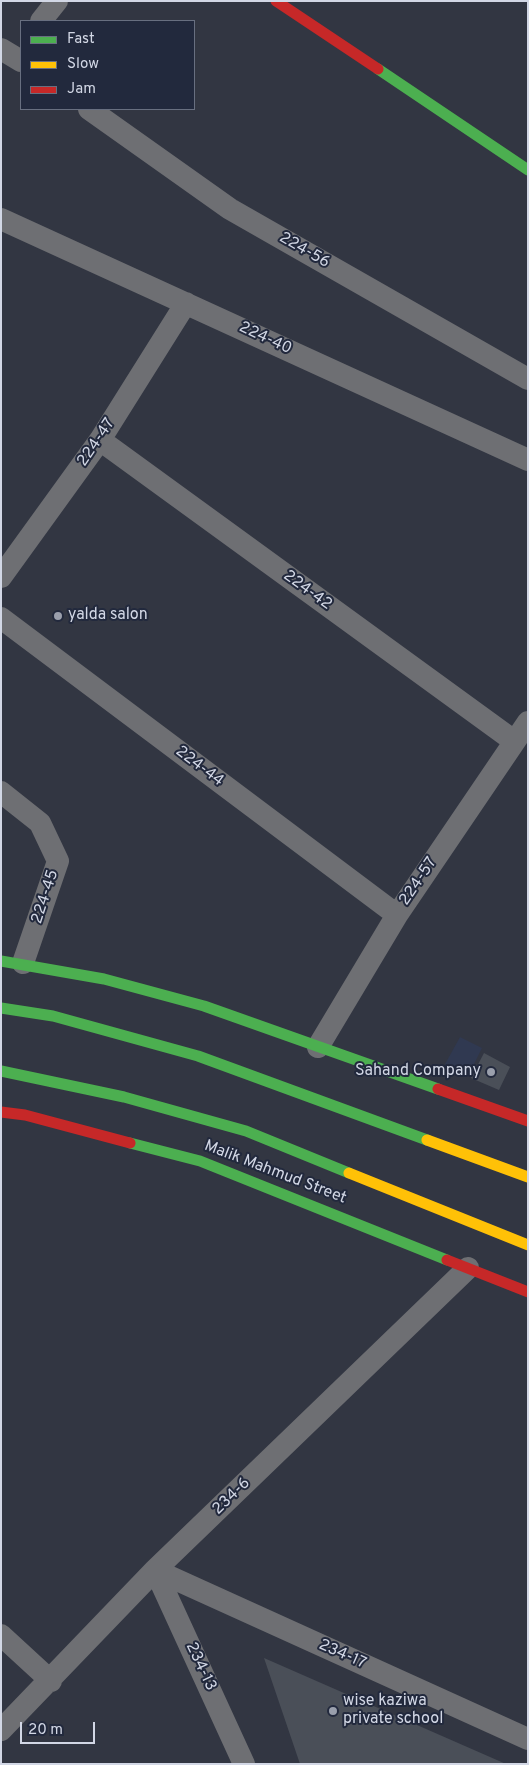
<!DOCTYPE html>
<style>
body{margin:0}
#map{position:relative;width:529px;height:1765px;overflow:hidden;background:#323642;font-family:Overpass,sans-serif}
canvas{display:block}
.frame{position:absolute;inset:0;border:2px solid #d2d7e5;pointer-events:none}
.legend{position:absolute;left:20px;top:20px;width:175px;height:90px;box-sizing:border-box;background:#22293d;border:1px solid #686f80;margin:0;padding:6px 9px;list-style:none;font-size:15px;color:#d2d7e5}
.legend li{display:flex;align-items:center;gap:10px;height:25px}
.legend b{width:25px;border:1px solid #686f80}
.scale{position:absolute;left:20px;top:1722px;width:75px;height:22px;box-sizing:border-box;border:2px solid #d2d7e5;border-top:0;padding-left:6px;font-size:15px;line-height:18px;white-space:nowrap;color:#d2d7e5;-webkit-text-stroke:4px #22293d;paint-order:stroke}
</style>
<div id="map">
<canvas width="529" height="1765"></canvas>
<div class="frame"></div>
<ul class="legend">
<li><b style="height:6px;background:#4caf50"></b>Fast</li>
<li><b style="height:6px;background:#ffc107"></b>Slow</li>
<li><b style="height:6px;background:#c62828"></b>Jam</li>
</ul>
<div class="scale">20 m</div>
</div>
<script>
const ctx = document.querySelector('canvas').getContext('2d');
ctx.lineJoin = 'round';
function fill(path, color) {
  ctx.fillStyle = color;
  ctx.fill(path, 'evenodd');
}
function shape(rows) {
  const path = new Path2D();
  for (const r of rows) {
    path.moveTo(r[0], r[1]);
    for (let i = 2; i < r.length; i += 2) path.lineTo(r[i], r[i + 1]);
  }
  return path;
}
function strokePath(path, color, width, dash) {
  ctx.strokeStyle = color;
  ctx.lineWidth = width;
  ctx.lineCap = dash ? 'butt' : 'round';
  ctx.setLineDash(dash || []);
  ctx.stroke(path);
}
function drawText(font, color, halo, rows, align = 'center') {
  ctx.font = font + ' Overpass,sans-serif';
  ctx.lineWidth = 4;
  ctx.setLineDash([]);
  ctx.textBaseline = 'middle';
  ctx.strokeStyle = halo;
  ctx.fillStyle = color;
  for (const [text, x, y, turn = 0] of rows) {
    ctx.save();
    ctx.translate(x, y);
    ctx.rotate((+turn || 0) * Math.PI / 180);
    ctx.textAlign = isNaN(turn) ? turn : align;
    if (halo) ctx.strokeText(text, 0, 0);
    ctx.fillText(text, 0, 0);
    ctx.restore();
  }
}
const built = shape([
 [460,1037,482,1048,468,1076,444,1066]
]);
const building = shape([
 [484,1053,510,1067,499,1090,471,1078],
 [264,1658,506,1764,300,1764]
]);
const street = shape([
 [41,21,57,1],
 [1,49,21,61],
 [89,109,230,209,528,379],
 [1,219,528,460],
 [100,440,514,741],
 [1,577,100,440,186,303],
 [1,618,397,915],
 [1,792,40,823,58,861,23,963],
 [318,1047,397,915,528,722],
 [155,1570,528,1739],
 [155,1570,244,1764],
 [1,1635,51,1681],
 [1,1730,155,1570,468,1268]
]);
const fast = shape([
 [378,69,528,170],
 [1,961,104,979,204,1006,438,1089],
 [1,1008,53,1016,198,1056,427,1140],
 [1,1071,124,1097,246,1131,349,1173],
 [130,1143,200,1161,447,1260]
]);
const slow = shape([
 [427,1140,528,1177],
 [349,1173,528,1245]
]);
const jam = shape([
 [276,1,378,69],
 [438,1089,528,1121],
 [1,1112,25,1115,130,1143],
 [447,1260,528,1292]
]);
const markers = [
 [58,616,5,"#9a9fac"],
 [491,1072,5,"#9a9fac"],
 [333,1711,5,"#9a9fac"]
];
const streetNames = [
 ["224-56",304,251,30],
 ["224-40",265,339,25],
 ["224-47",97,443,-56],
 ["224-42",307,591,36],
 ["224-44",199,767,37],
 ["224-57",419,882,-56],
 ["224-45",46,897,-72],
 ["Malik Mahmud Street",275,1173,21],
 ["234-6",232,1497,-44],
 ["234-17",342,1655,24],
 ["234-13",200,1667,65]
];
const poiNames = [
 ["yalda salon",68,616],
 ["Sahand Company",481,1072,"right"],
 ["wise kaziwa",343,1702],
 ["private school",343,1720]
];
fill(built, '#303951');
fill(building, '#4a4f58');
strokePath(street, '#6e6f73', 22);
strokePath(fast, '#4caf50', 11);
strokePath(slow, '#ffc107', 11);
strokePath(jam, '#c62828', 11);
for (const [x, y, r, color] of markers) {
  const dot = new Path2D();
  dot.arc(x, y, r, 0, 2 * Math.PI);
  ctx.fillStyle = color;
  ctx.fill(dot);
  strokePath(dot, '#22293d', 2);
}
drawText('16px', '#d2d7e5', '#22293d', streetNames);
drawText('16px', '#d2d7e5', '#22293d', poiNames, 'left');
</script>
